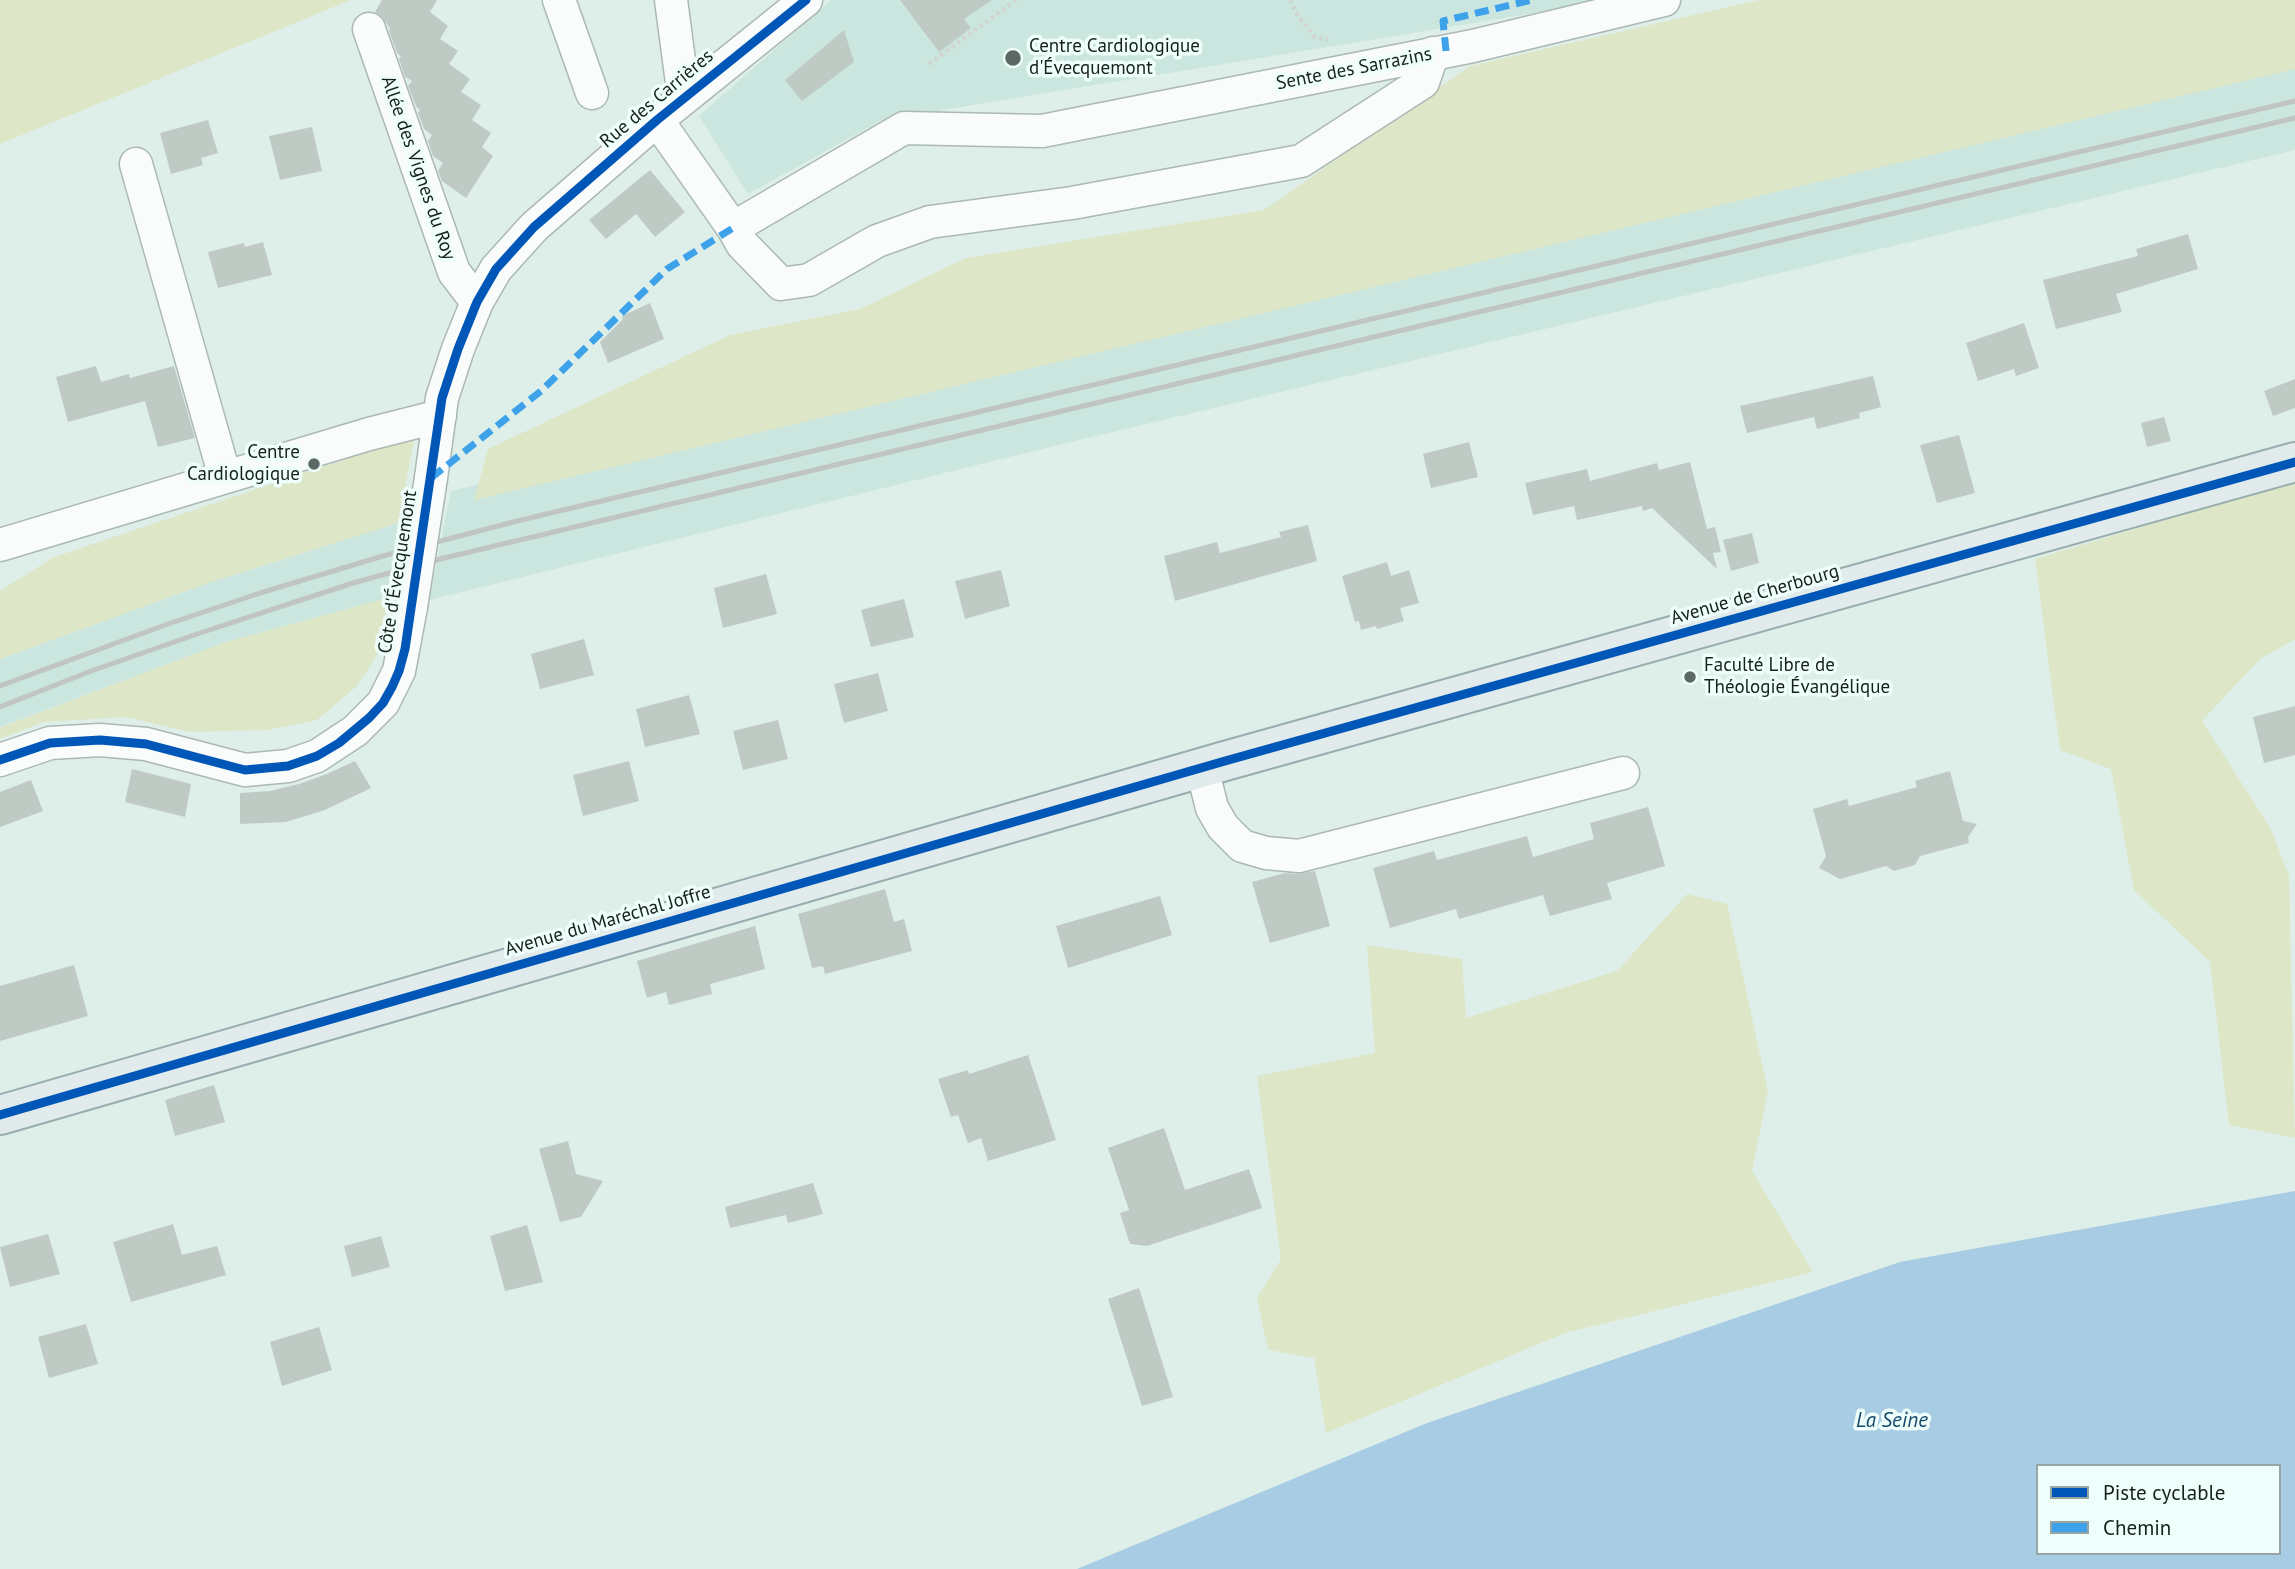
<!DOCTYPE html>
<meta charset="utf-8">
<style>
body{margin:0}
#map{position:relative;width:2295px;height:1569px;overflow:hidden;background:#deeee9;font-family:"PT Sans",sans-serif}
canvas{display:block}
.legend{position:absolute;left:2036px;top:1464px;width:245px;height:91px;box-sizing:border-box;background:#eefefa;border:2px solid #98a5a2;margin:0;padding:9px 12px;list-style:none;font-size:21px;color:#16201d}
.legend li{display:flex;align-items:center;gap:14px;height:35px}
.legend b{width:35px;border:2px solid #98a5a2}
</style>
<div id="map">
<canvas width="2295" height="1569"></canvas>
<ul class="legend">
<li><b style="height:9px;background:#0057b8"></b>Piste cyclable</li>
<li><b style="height:9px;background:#3da2ea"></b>Chemin</li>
</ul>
</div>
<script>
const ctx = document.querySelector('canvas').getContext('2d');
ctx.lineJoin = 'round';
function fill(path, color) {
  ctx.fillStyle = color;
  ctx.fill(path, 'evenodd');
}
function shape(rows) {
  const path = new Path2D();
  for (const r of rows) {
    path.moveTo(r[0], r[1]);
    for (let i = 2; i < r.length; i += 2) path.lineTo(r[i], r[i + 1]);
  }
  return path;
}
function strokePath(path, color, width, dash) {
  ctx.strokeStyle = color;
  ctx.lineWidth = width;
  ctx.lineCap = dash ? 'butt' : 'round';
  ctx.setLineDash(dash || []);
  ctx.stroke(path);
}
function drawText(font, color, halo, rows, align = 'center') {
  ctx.font = font + ' "PT Sans",sans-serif';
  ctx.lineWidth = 7;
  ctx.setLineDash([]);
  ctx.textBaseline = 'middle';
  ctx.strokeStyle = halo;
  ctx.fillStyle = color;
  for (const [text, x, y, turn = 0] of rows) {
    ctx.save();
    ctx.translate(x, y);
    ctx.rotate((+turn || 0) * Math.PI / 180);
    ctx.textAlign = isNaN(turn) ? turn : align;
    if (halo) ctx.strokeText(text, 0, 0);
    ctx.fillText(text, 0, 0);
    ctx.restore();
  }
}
const built = shape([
 [831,0,1614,0,882,120,748,194,699,116],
 [2295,39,2295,150,1054,446,429,600,451,491,1009,357],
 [398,523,388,598,226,642,0,727,0,659,211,582]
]);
const green = shape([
 [0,0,351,0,0,144],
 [1759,0,2295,0,2295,69,474,500,488,449,730,335,860,309,966,258,1264,210,1470,66],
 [415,436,398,523,211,582,0,659,0,591,54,557],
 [2295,481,2295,639,2260,659,2202,721,2271,829,2289,876,2295,1138,2229,1125,2210,962,2134,890,2111,769,2060,750,2035,559],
 [388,598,377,655,357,686,317,720,268,730,190,732,126,717,44,722,0,739,0,728,4,726,226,642],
 [1687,894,1727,904,1768,1091,1752,1171,1813,1272,1565,1333,1326,1433,1314,1358,1268,1350,1257,1298,1281,1259,1257,1076,1375,1053,1367,945,1462,959,1466,1018,1617,971]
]);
const water = shape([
 [2295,1191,2295,1569,1077,1569,1427,1423,1900,1262],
 [2038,1466,2279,1466,2279,1553,2038,1553]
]);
const building = shape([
 [382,0,437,0,430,12,448,26,440,39,458,51,449,64,470,79,461,92,481,105,472,120,491,133,482,147,493,156,466,198,442,181,438,171,443,163,433,156,428,141,432,135,424,129,418,113,420,110,416,106,408,86,412,81,405,77,399,59,401,56,397,53,389,31,390,28,381,16,375,12],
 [900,0,992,0,964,19,971,28,939,52],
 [844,30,854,62,802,101,785,80],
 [208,120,218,153,201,158,203,165,171,174,160,133],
 [312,127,322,171,280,180,269,136],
 [650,170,685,212,655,237,636,214,606,239,589,220],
 [2188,234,2198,269,2116,294,2122,312,2056,329,2043,280,2138,256,2136,249],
 [263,242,272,275,218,288,208,252,244,243,245,247],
 [650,303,664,339,608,363,600,342,623,319,622,316],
 [2024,323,2039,368,2016,376,2014,369,1978,381,1966,343],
 [96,366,101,382,129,374,130,378,174,366,195,438,158,447,145,401,68,422,56,377],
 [1873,376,1881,407,1859,413,1860,418,1817,429,1814,417,1747,433,1740,406],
 [2295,379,2295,408,2273,416,2264,391],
 [2164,417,2171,441,2147,447,2141,423],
 [1959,435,1975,493,1937,503,1920,445],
 [1469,442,1478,477,1431,488,1423,454],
 [1690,462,1707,529,1715,527,1721,552,1713,553,1717,569,1652,508,1643,511,1642,506,1577,520,1574,506,1533,515,1525,483,1587,469,1590,481,1657,463,1659,470],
 [1308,525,1317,561,1175,601,1164,556,1217,542,1220,553,1281,537,1279,532],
 [1752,533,1759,563,1731,571,1723,540],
 [1387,562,1391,576,1409,570,1419,603,1400,608,1404,621,1377,629,1376,626,1361,630,1359,621,1355,622,1342,576],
 [1001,570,1010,606,965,619,955,581],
 [766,574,777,614,723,628,714,588],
 [904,599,914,637,871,647,861,610],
 [584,639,594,675,540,689,531,654],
 [878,673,888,711,844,723,834,684],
 [689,695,700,734,645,747,636,709],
 [2295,706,2295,755,2264,763,2253,717],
 [778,720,788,759,743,770,733,731],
 [355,761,371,788,325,810,286,822,240,824,240,793,270,791,299,784,327,774],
 [629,761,639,801,583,816,573,775],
 [132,769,191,784,185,817,125,802],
 [1950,771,1963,821,1977,824,1968,837,1969,843,1920,856,1915,865,1894,871,1886,866,1840,879,1819,868,1826,856,1813,809,1847,799,1849,806,1917,787,1915,781],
 [31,780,43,811,0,827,0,792],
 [1648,807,1665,866,1607,883,1612,899,1550,916,1543,895,1459,919,1456,909,1390,928,1373,868,1434,851,1437,860,1527,836,1533,857,1594,839,1590,823],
 [1315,871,1330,926,1270,943,1252,882,1285,873,1298,874],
 [885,889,894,922,904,919,912,951,825,974,823,966,812,968,798,914],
 [1160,896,1172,935,1068,968,1056,926],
 [755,926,765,969,710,984,712,994,669,1005,666,992,647,998,637,961],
 [74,965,88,1016,0,1041,0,986],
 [1028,1055,1056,1140,988,1161,981,1138,968,1143,958,1115,951,1117,938,1079,968,1070,969,1074],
 [214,1085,225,1122,175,1136,165,1100],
 [1164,1128,1185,1190,1249,1169,1262,1208,1147,1246,1130,1244,1120,1213,1129,1210,1108,1148],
 [568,1141,576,1174,603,1181,581,1217,560,1222,539,1149],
 [813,1183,823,1214,788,1223,786,1215,730,1228,725,1207],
 [173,1224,182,1255,217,1246,226,1275,131,1302,113,1242],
 [527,1225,543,1282,505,1291,490,1236],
 [48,1234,60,1274,10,1287,0,1247],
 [381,1236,390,1267,352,1277,344,1246],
 [1139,1288,1173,1397,1142,1406,1108,1299],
 [86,1324,98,1364,49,1378,38,1337],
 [319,1327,332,1370,282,1386,270,1342]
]);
const path = shape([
 [1290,0,1298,16,1315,37,1328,40],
 [929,64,1016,0]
]);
const minor = shape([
 [559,0,592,93],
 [671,0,684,98],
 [369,29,454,272,477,302],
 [657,120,733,228,904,128,1042,131,1473,46,1664,0],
 [136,164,225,477],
 [733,228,742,244,781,284,809,280,877,241,930,222,1072,203,1301,161,1423,82,1433,53],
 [431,478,442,398,458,349,477,302,496,269,534,227,657,120,806,0],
 [0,545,369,434,440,416],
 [0,760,50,743,100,740,146,744,245,770,288,766,317,756,355,731,383,703,399,671,411,607],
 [1202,768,1212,808,1223,827,1242,846,1266,853,1299,856,1623,773]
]);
const major = shape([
 [0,1115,1225,761,2295,462]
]);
const rail = shape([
 [0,686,165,625,260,593,383,556,521,520,2295,101],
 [0,707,91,671,200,633,353,583,440,559,2295,118]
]);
const minorBridge = shape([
 [411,607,431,478]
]);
const quiet = shape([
 [1446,51,1443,21,1532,0],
 [431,478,541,391,667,269,733,228]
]);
const cycleway = shape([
 [0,760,50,743,100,740,146,744,245,770,288,766,317,756,339,743,369,718,383,703,392,687,399,671,405,649,442,398,458,349,477,302,496,269,534,227,657,120,806,0],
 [0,1115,1225,761,2295,462]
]);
const markers = [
 [1013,58,9,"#5c6864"],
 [314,464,7,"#5c6864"],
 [1690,677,7,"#5c6864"]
];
const poiNames = [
 ["Centre Cardiologique",1029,47],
 ["d'Évecquemont",1029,69],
 ["Centre",300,453,"right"],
 ["Cardiologique",300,475,"right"],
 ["Faculté Libre de",1704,666],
 ["Théologie Évangélique",1704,688]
];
const streetNames = [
 ["Sente des Sarrazins",1354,69,-11],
 ["Rue des Carrières",657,99,-40],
 ["Allée des Vignes du Roy",418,168,71],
 ["Côte d'Évecquemont",398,572,-81],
 ["Avenue de Cherbourg",1755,595,-16],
 ["Avenue du Maréchal Joffre",608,921,-16]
];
const waterNames = [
 ["La Seine",1892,1421]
];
fill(built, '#cbe6de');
fill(green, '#dde7c8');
fill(water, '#a7cce3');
fill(building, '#c0cac5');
strokePath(minor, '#abb8b4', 35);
strokePath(major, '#98adad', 42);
strokePath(path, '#d0d4d3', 4.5, [3.5, 3.5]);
strokePath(minor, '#fafcfc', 32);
strokePath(major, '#e1ebec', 38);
strokePath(rail, '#c0c4c3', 5);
strokePath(minorBridge, '#abb8b4', 35, []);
strokePath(minorBridge, '#fafcfc', 32);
strokePath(quiet, '#3da2ea', 7, [14, 7]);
strokePath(cycleway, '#0057b8', 9);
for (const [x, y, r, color] of markers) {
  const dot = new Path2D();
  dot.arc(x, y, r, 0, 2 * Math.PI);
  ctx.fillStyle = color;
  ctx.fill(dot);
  strokePath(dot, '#eefefa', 2.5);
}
drawText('19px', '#16201d', '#eefefa', poiNames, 'left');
drawText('19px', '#16201d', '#eefefa', streetNames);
drawText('italic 21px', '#14496b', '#eefefa', waterNames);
</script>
